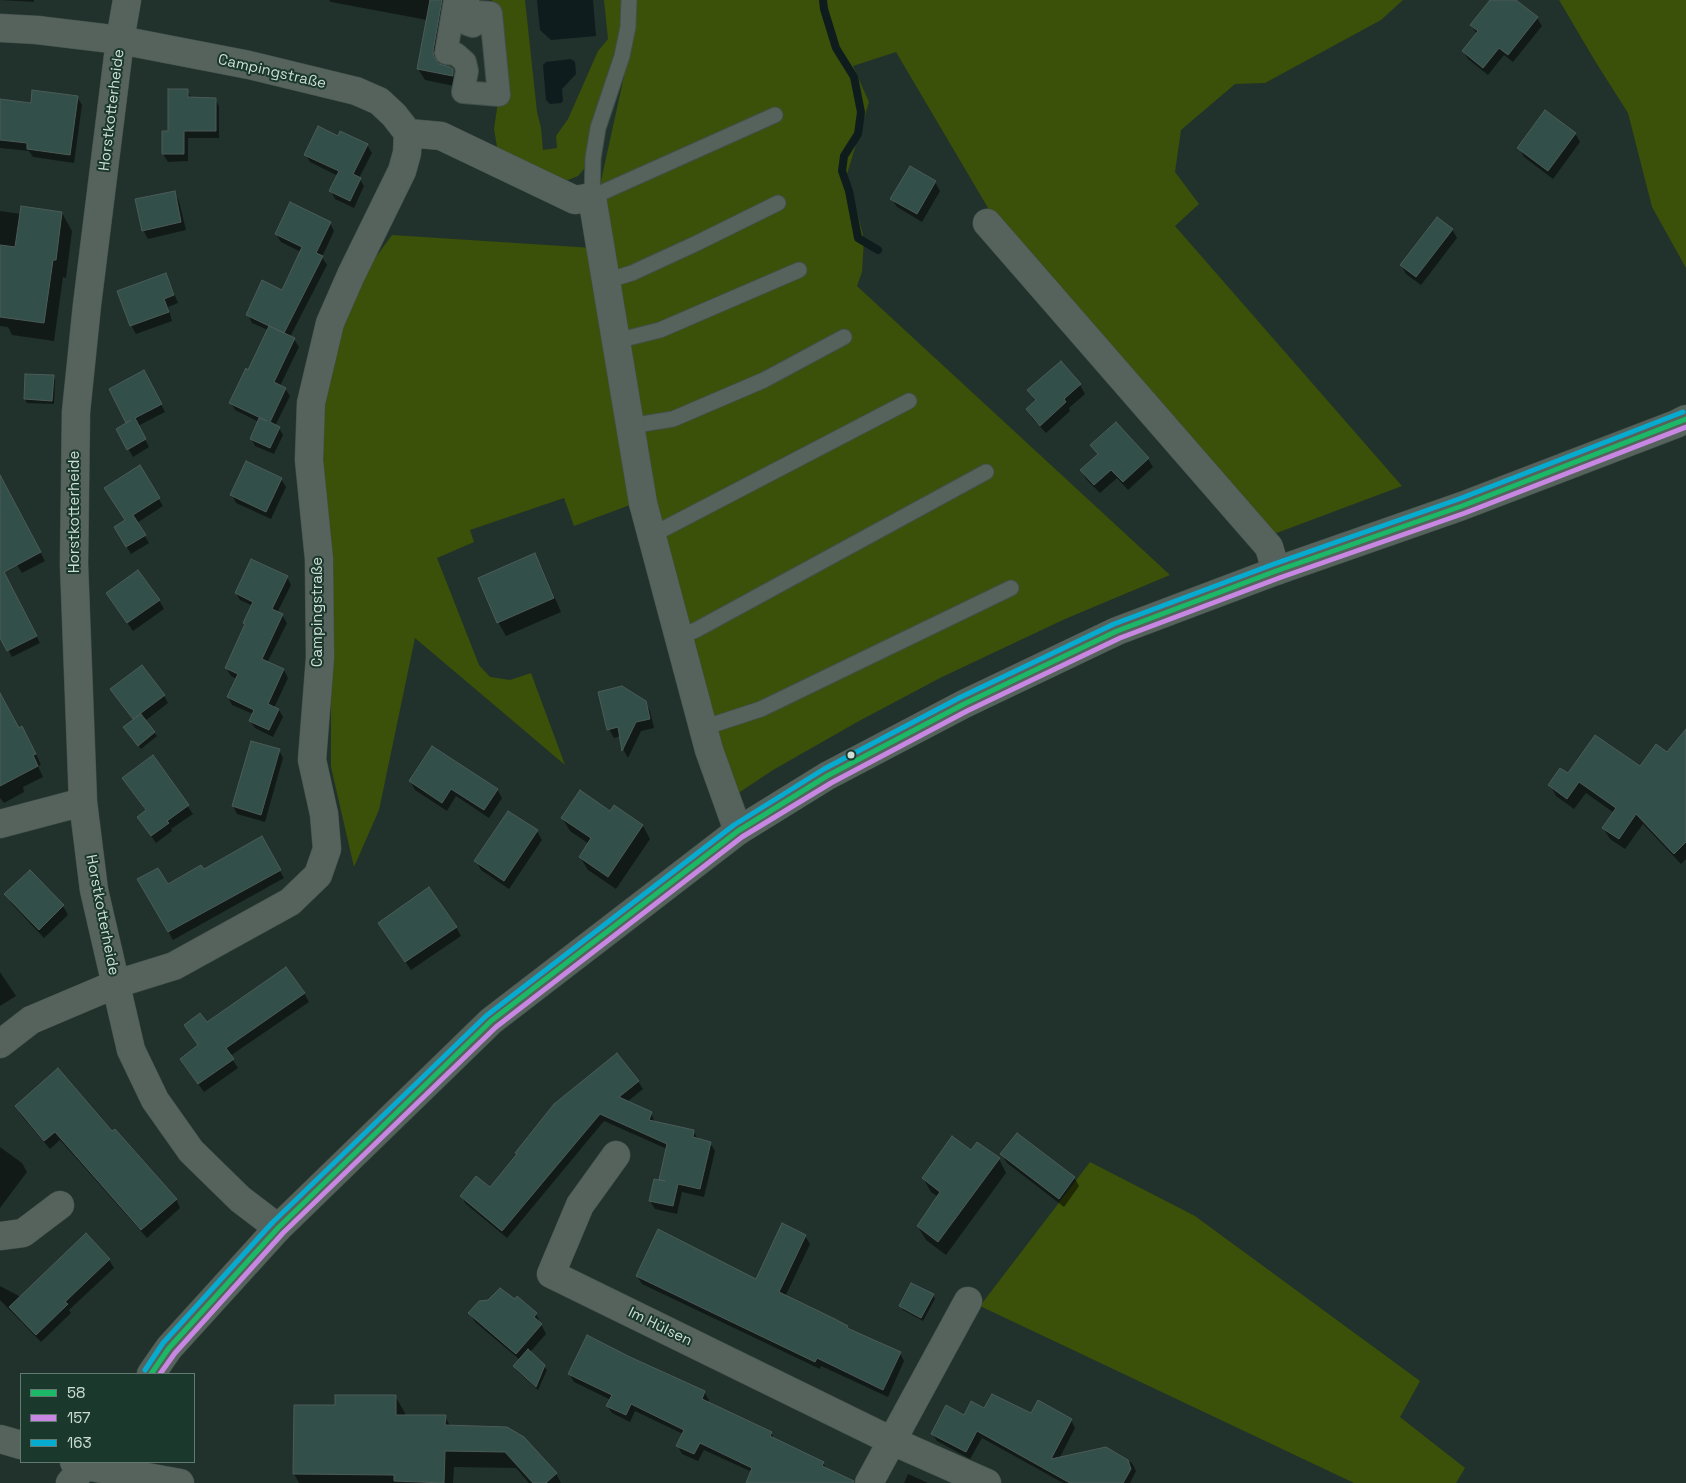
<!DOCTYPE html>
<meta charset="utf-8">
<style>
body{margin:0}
#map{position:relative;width:1686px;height:1483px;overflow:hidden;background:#21322c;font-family:"Space Grotesk",sans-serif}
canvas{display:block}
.legend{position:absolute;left:20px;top:1373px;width:175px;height:90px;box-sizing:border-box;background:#1b382d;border:1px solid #627a71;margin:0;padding:6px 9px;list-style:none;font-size:15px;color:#cdded6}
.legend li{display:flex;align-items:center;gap:10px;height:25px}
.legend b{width:25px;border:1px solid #627a71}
</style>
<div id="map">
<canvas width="1686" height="1483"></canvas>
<ul class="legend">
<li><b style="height:6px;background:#1ab867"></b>58</li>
<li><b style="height:6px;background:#c787e3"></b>157</li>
<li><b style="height:6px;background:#06acd0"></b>163</li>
</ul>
</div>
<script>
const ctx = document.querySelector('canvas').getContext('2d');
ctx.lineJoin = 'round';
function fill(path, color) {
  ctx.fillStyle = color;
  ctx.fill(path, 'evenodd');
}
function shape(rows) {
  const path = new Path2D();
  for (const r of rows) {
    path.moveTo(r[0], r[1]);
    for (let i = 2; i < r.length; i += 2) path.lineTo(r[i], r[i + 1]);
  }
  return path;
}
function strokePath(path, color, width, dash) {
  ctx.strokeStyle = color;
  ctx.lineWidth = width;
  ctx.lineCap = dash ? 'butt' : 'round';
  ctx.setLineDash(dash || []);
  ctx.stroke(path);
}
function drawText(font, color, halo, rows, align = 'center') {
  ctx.font = font + ' "Space Grotesk",sans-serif';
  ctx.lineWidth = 4;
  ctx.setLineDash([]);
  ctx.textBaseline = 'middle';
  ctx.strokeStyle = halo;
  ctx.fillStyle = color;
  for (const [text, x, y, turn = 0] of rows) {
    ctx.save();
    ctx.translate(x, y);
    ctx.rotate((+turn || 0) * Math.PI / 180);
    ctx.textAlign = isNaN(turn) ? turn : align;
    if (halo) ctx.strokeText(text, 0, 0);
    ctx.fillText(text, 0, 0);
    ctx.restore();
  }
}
const green = shape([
 [492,0,525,0,537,112,541,128,543,150,557,148,556,136,568,119,598,51,608,39,604,0,621,0,621,28,605,85,594,117,584,169,578,176,568,180,555,178,497,147,494,129,499,95,501,95],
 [634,0,1403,0,1381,20,1265,83,1235,84,1181,130,1175,172,1199,204,1175,226,1402,486,1274,534,991,213,896,52,853,66,869,102,847,174,864,239,862,272,857,286,1170,575,1065,619,942,677,859,721,773,770,737,794,718,760,648,501,599,190,632,40],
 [1559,0,1686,0,1686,268,1652,207,1628,113,1595,61],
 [392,235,593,248,635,503,574,526,564,498,470,530,474,542,437,558,479,665,490,677,510,680,531,673,565,765,415,638,379,810,354,867,331,767,331,656,320,461,328,374,346,317,368,268],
 [1090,1162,1195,1216,1420,1381,1400,1417,1465,1468,1456,1483,1354,1483,980,1306]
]);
const water = shape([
 [537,0,593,0,596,36,551,40,540,30],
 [571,59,575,62,576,74,562,89,563,101,561,103,550,104,546,100,543,65,546,62]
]);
const shadow = shape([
 [0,0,34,0,34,2],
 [329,0,455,0,448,9,439,63,439,65,452,70,459,81,459,87,425,80,418,69,427,20,331,2],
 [1492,0,1514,0,1537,18,1542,26,1513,62,1504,55,1488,75,1468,59,1463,51,1477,34,1471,25],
 [187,91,192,99,215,99,219,106,219,138,188,138,188,161,168,162,163,154,170,132],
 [77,97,82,105,74,163,33,157,29,151,0,148,0,101,32,104],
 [1575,133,1580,142,1553,179,1524,157,1519,148],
 [339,138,367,145,372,153,359,178,364,186,354,208,335,199,331,191,338,176,310,162,306,155],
 [910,168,935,182,940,191,922,222,897,207,892,199],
 [174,192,179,201,186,230,148,239,143,230],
 [0,211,21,214,62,213,72,231,66,278,63,277,54,341,12,335,8,327,0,326],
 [330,223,334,231,322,257,327,265,290,337,294,339,299,347,280,386,285,388,290,396,275,426,279,428,283,435,274,454,255,446,251,438,259,422,235,410,231,403,249,371,268,330,252,323,248,315,283,292,301,252,281,242,276,234],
 [1452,229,1457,238,1421,285,1406,274,1401,265],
 [166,274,178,303,168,307,172,321,136,334,131,325],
 [1061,363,1080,385,1085,394,1069,408,1070,411,1046,433,1032,418,1027,409,1036,402,1029,391],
 [53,376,55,380,54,404,27,403,25,399],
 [148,379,165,412,138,426,149,447,133,457,117,429,128,423,110,390],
 [1092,446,1148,459,1153,467,1128,490,1117,478,1100,493,1086,479,1081,470,1098,455],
 [139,467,163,506,137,523,149,543,131,554,115,528,126,521],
 [281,479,286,487,271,519,236,503,232,495],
 [20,515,45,561,22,573,17,565],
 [534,555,542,568,561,612,506,636,498,622,480,579],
 [0,575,7,580,40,643,12,657,2,638,0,639],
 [287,577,291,585,277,613,282,615,287,623,267,663,284,670,288,678,274,708,279,710,283,717,273,737,255,728,250,721,253,714,232,705,228,697,237,679,231,676,226,668,253,606,240,600,236,593],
 [107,594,159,600,164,609,133,631],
 [111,689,164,696,168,703,145,721,157,736,141,749,127,731,134,720],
 [645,702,650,711,654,728,641,731,628,758,624,751,621,736,614,738,609,729],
 [0,713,28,738,41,765,38,766,43,777,23,787,24,792,4,803,0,798],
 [1686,733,1686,859,1681,864,1643,824,1625,849,1610,839,1603,828,1614,813,1586,793,1574,809,1556,796,1550,785,1568,775,1641,768,1668,754],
 [279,750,283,758,265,822,237,814,233,806],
 [153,757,193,814,171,829,172,831,156,843,143,825,146,811,128,786],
 [410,781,497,789,502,798,489,818,456,796,447,811,415,790],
 [611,812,643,826,650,839,616,889,588,870,580,857,589,844,570,831,562,818],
 [537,831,542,840,509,889,481,870,476,861],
 [261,837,284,878,173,940,139,880,167,886,203,870],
 [30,871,63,906,68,915,44,938,11,903,6,894],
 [456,927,461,936,411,970,385,932],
 [0,972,16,996,0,1006],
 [304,993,309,1002,230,1056,238,1068,204,1092,187,1068,199,1046,185,1025,207,1023],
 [638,1081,643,1089,627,1102,651,1113,655,1123,693,1131,698,1139,710,1143,715,1151,704,1197,682,1192,677,1214,655,1209,650,1201,662,1182,667,1149,604,1121,507,1238,466,1204,461,1196,490,1189],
 [16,1107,112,1133,176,1199,180,1208,147,1238,60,1140,50,1149,21,1115],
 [0,1147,22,1163,27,1172,0,1208],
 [972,1152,999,1159,1006,1173,946,1255,926,1240,918,1227,938,1197,931,1192,923,1178],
 [1002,1155,1074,1177,1079,1186,1064,1207,1007,1163],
 [86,1235,109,1260,114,1268,69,1310,71,1313,41,1342,0,1300,0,1286,21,1297],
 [805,1236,810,1244,785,1297,847,1327,848,1330,900,1353,904,1361,888,1397,821,1366,820,1369,642,1284,637,1276,756,1281],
 [933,1295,935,1299,923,1321,903,1310,900,1306],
 [470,1313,536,1314,546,1334,530,1352,547,1370,538,1390,516,1370,514,1367,520,1360,475,1322],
 [630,1358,704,1392,709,1400,708,1403,771,1433,775,1440,823,1463,827,1470,842,1483,747,1483,752,1472,704,1450,698,1461,682,1454,678,1446,683,1434,635,1411,630,1422,612,1413,607,1406,611,1400,574,1382,569,1374],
 [395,1396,405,1413,405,1416,445,1417,451,1427,524,1438,556,1474,561,1483,529,1483,516,1468,454,1467,453,1483,299,1483,294,1474,336,1406],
 [984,1410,1071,1420,1075,1428,1059,1459,1105,1448,1132,1463,1136,1471,1130,1483,1063,1483,982,1438,970,1459,937,1441,932,1434,965,1416],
 [908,1474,928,1483,904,1483]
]);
const stream = shape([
 [823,0,824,9,836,48,854,77,861,112,858,134,844,156,842,171,849,191,858,238,878,250]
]);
const building = shape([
 [430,0,442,0,433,51,434,57,439,64,450,67,453,69,453,76,417,69,430,0],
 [1490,0,1516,0,1538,17,1508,55,1499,48,1483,68,1462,51,1478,31,1470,25,1490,0],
 [168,89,188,89,188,97,216,98,216,131,184,131,184,154,162,154,162,131,168,131,168,89],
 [32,90,78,96,70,155,27,149,27,143,0,140,0,99,31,103,32,90],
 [1545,110,1576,133,1548,171,1517,148,1545,110],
 [318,126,338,136,340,131,368,144,353,174,361,178,350,201,329,191,339,171,304,155,318,126],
 [910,166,936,181,917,214,890,199,910,166],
 [175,191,181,222,142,231,135,199,175,191],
 [290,202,331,222,316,253,323,256,284,333,246,315,262,280,282,290,302,247,275,234,290,202],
 [21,206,62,212,56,260,53,260,44,323,0,317,0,245,15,247,21,206],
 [1437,217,1453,229,1416,277,1400,265,1437,217],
 [166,273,174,295,164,299,169,312,130,326,117,291,166,273],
 [269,326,295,338,274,382,286,388,270,422,280,427,270,448,250,439,259,418,267,421,229,403,246,368,248,370,269,326],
 [1061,361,1081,384,1064,399,1066,402,1040,426,1026,409,1036,400,1027,390,1061,361],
 [144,370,162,404,135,418,146,439,127,450,116,429,131,420,126,423,109,389,144,370],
 [25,374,54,375,52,401,24,399,25,374],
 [1116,422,1149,458,1123,482,1111,470,1094,485,1080,470,1098,454,1090,445,1116,422],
 [246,461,282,478,266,512,230,495,246,461],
 [140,465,160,498,133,515,146,535,126,547,114,527,125,520,104,488,140,465],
 [0,475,41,552,4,572,37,636,7,651,0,638,0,475],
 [535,553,554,598,497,623,478,578,535,553],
 [251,559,288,576,272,609,283,614,262,659,284,669,268,704,279,709,269,730,249,721,254,710,227,697,238,674,225,668,245,624,243,623,253,602,235,593,251,559],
 [138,570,160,600,127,623,106,593,138,570],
 [142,665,165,695,133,719,110,689,142,665],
 [622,686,646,701,650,719,636,722,622,751,618,727,607,730,598,692,622,686],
 [0,693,19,728,22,726,36,754,33,755,38,766,0,786,0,693],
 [141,714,155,732,138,746,123,727,141,714],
 [1686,729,1686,842,1674,854,1636,814,1619,839,1602,828,1616,808,1579,782,1567,799,1548,785,1560,768,1568,773,1595,735,1640,766,1656,744,1667,752,1686,729],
 [251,741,280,749,261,815,232,806,251,741],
 [432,746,498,789,484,810,451,789,442,803,409,781,432,746],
 [153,755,189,805,167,821,169,823,151,836,137,817,146,810,122,778,153,755],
 [580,790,610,811,614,805,643,825,608,877,579,857,591,838,561,818,580,790],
 [508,811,538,830,504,881,474,861,508,811],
 [262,836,281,870,168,932,137,879,158,868,168,884,201,865,204,869,262,836],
 [30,870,64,905,39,930,4,894,30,870],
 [429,887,457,927,405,962,378,923,429,887],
 [286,967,305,993,226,1048,234,1059,198,1084,180,1059,198,1045,184,1025,200,1013,207,1022,286,967],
 [617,1053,639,1081,619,1097,652,1112,649,1120,694,1130,693,1137,711,1142,700,1189,678,1184,673,1206,649,1201,654,1179,665,1181,659,1180,667,1144,600,1114,502,1231,460,1196,476,1176,490,1187,517,1154,515,1153,554,1104,617,1053],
 [58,1068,112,1131,115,1129,177,1199,141,1230,55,1132,44,1141,15,1106,58,1068],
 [1017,1133,1075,1177,1059,1199,1000,1154,1017,1133],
 [952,1136,971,1150,977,1142,1000,1158,938,1242,917,1226,940,1192,922,1178,952,1136],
 [782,1223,806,1235,779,1292,835,1319,848,1326,847,1328,901,1352,883,1390,817,1358,815,1362,636,1276,658,1229,756,1279,782,1223],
 [86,1233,110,1259,65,1302,68,1304,36,1335,9,1307,86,1233],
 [911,1283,934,1294,921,1318,899,1306,911,1283],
 [500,1288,515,1299,517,1296,537,1313,534,1317,542,1324,516,1354,468,1313,479,1301,488,1300,500,1288],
 [587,1335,630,1357,705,1391,702,1399,772,1432,770,1436,824,1462,822,1466,854,1481,853,1483,746,1483,752,1468,700,1443,694,1454,676,1446,684,1430,631,1404,626,1415,606,1406,612,1395,568,1374,587,1335],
 [528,1349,545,1365,536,1387,513,1366,528,1349],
 [992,1394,1031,1413,1038,1400,1072,1419,1051,1459,1106,1447,1128,1460,1131,1469,1123,1483,1070,1483,977,1431,966,1452,931,1434,946,1405,964,1415,971,1401,984,1408,992,1394],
 [335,1395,396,1395,396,1415,446,1415,445,1425,507,1427,524,1437,557,1473,546,1483,533,1483,505,1452,445,1451,444,1483,394,1481,394,1475,293,1474,294,1405,335,1405,335,1395]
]);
const service = shape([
 [629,0,628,27,622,56,598,128,593,158,592,197,775,115],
 [606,281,632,273,695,244,778,203],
 [616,341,660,330,799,270],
 [630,426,673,419,764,380,844,337],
 [652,535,909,401],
 [679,637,696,630,986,472],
 [703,728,761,709,1011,588]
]);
const pedestrian = shape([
 [455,0,446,53,456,54,465,62,467,71,463,92,499,95,491,13,478,12,476,24,473,26,467,24,465,22,468,0]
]);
const minor = shape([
 [127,0,120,40,87,305,76,412,74,564,83,802,94,890,131,1050,155,1100,191,1151,240,1199,278,1228],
 [0,28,37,30,120,40,249,65,356,91,379,101,394,115,408,133,407,153,402,171,351,275,330,323,311,403,309,460,319,559,320,658,312,760,324,814,327,849,318,875,290,902,174,966,116,984,31,1020,0,1044],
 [408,133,441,136,575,200,592,197,643,503,709,750,738,831],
 [987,223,1269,547,1276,571],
 [0,824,83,802],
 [616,1155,580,1205,551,1274,892,1441,987,1483],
 [0,1236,23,1233,60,1205],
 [869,1483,968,1301]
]);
const tertiary = shape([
 [151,1374,169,1348,278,1228,491,1021,738,831,827,776,964,704,1117,631,1276,571,1462,506,1676,424,1686,419],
 [70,1483,88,1462]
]);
const secondary = shape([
 [0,1439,21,1445],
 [74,1462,86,1466,180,1483]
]);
const bus1 = shape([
 [151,1374,169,1348,278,1228,491,1021,738,831,827,776,964,704,1117,631,1276,571,1462,506,1686,419]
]);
const bus2 = shape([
 [160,1374,175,1353,283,1233,496,1027,742,837,831,783,967,711,1120,638,1279,578,1465,513,1686,427]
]);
const bus3 = shape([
 [145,1370,163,1343,272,1223,486,1016,734,825,824,769,961,697,1114,624,1274,564,1459,499,1683,412]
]);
const markers = [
 [851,755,4.5,"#cdded6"]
];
const streetNames = [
 ["Campingstraße",272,72,13],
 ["Horstkotterheide",112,110,-83],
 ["Horstkotterheide",75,512,-90],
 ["Campingstraße",318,612,-90],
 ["Horstkotterheide",102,915,79],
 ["Im Hülsen",660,1327,26]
];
fill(green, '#3b5008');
fill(water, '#0e1c1e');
fill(shadow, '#0007');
strokePath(stream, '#0e1c1e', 8);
fill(building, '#334f4a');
strokePath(building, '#4c5b57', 1);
strokePath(service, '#41504a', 17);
strokePath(pedestrian, '#41504a', 24);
strokePath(minor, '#41504a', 29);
strokePath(tertiary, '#41504a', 29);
strokePath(secondary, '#41504a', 29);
strokePath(service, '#56625c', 15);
strokePath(pedestrian, '#56625c', 22);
strokePath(minor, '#56625c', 28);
strokePath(tertiary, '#56625c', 28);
strokePath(secondary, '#56625c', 28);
strokePath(bus1, '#1ab867', 5);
strokePath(bus2, '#c787e3', 5);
strokePath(bus3, '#06acd0', 5);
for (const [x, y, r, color] of markers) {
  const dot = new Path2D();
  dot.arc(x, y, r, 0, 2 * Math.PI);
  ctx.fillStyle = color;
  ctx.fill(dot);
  strokePath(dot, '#1b382d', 2);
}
drawText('15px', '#cdded6', '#1b382d', streetNames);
</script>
